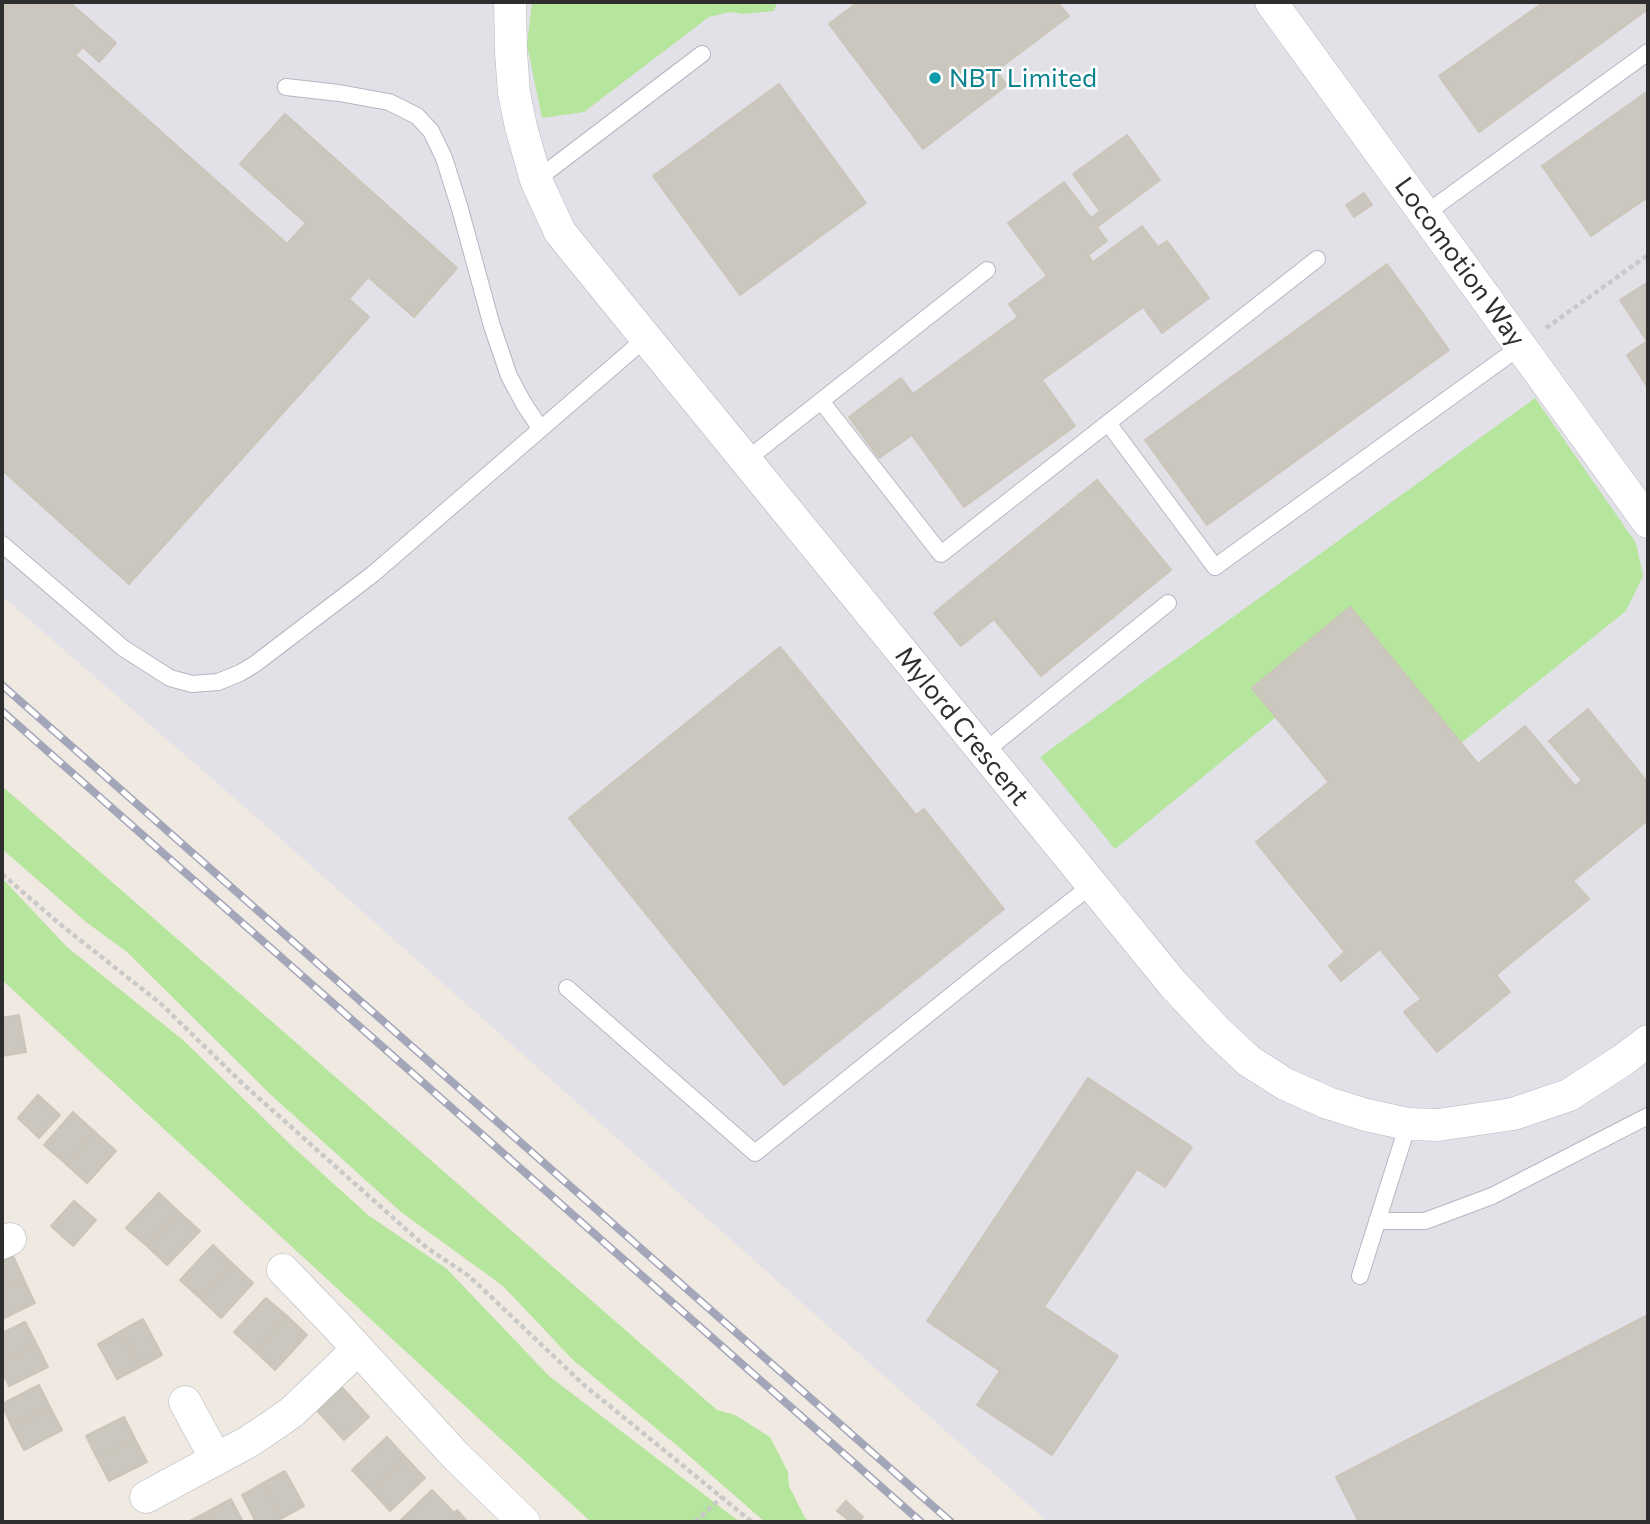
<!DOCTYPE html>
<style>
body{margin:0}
#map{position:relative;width:1650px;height:1524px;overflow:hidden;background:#efe9e1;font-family:Commissioner,sans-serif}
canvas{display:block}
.frame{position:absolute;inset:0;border:4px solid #2e2e2e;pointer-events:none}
</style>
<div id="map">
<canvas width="1650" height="1524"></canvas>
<div class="frame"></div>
</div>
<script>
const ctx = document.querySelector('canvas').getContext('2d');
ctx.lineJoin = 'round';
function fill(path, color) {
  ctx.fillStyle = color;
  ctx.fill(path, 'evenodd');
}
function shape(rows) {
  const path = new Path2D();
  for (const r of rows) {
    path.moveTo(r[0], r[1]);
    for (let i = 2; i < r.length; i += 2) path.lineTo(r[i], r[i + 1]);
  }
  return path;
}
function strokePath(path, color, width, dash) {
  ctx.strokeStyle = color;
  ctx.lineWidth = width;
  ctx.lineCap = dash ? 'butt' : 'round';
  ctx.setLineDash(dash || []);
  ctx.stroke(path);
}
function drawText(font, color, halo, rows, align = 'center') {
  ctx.font = font + ' Commissioner,sans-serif';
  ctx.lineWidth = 5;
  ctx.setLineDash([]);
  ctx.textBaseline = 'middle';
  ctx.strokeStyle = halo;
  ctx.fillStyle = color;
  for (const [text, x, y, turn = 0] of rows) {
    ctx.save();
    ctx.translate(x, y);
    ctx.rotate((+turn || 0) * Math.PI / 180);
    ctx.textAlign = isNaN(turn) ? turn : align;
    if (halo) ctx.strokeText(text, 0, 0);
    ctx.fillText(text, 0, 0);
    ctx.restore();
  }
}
const industrial = shape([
 [2,2,1648,2,1648,1522,1048,1522,264,824,2,596]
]);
const green = shape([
 [532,2,777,2,774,11,743,14,730,12,709,17,584,112,542,118,527,45],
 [1535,398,1636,543,1643,576,1626,611,1461,743,1350,608,1252,687,1276,717,1115,849,1040,757],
 [2,786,717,1410,735,1415,770,1437,788,1472,789,1486,805,1518,810,1522,765,1522,680,1448,573,1360,503,1286,401,1212,270,1094,127,952,86,922,2,849],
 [2,878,67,947,183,1040,292,1146,368,1215,447,1269,549,1376,740,1522,591,1522,2,980]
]);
const building = shape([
 [2,2,69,2,116,43,99,62,83,47,75,55,287,244,306,223,240,164,285,114,457,268,414,317,368,277,349,299,369,317,129,584,2,470,2,2],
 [858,2,944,2,945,4,947,2,1057,2,1069,16,996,71,1007,85,923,149,829,24,858,2],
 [1544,2,1648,2,1648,9,1479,132,1439,76,1544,2],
 [779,84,866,203,740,295,653,176,779,84],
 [1648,91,1648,197,1591,236,1542,166,1648,91],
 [1127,135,1160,180,1097,227,1107,241,1088,255,1093,262,1142,226,1158,247,1167,241,1209,298,1162,333,1143,307,1042,380,1075,426,964,507,912,435,879,458,849,417,901,378,913,394,1018,317,1009,304,1047,276,1008,223,1064,182,1091,218,1100,211,1073,174,1127,135],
 [1364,193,1372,205,1354,217,1346,205,1364,193],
 [1387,264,1449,350,1207,525,1145,440,1387,264],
 [1648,282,1648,388,1627,355,1647,341,1620,300,1648,282],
 [1097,480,1171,570,1041,676,994,619,961,646,934,613,1097,480],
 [1350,607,1478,764,1525,726,1575,786,1582,780,1549,741,1588,709,1648,783,1648,820,1573,881,1589,899,1496,975,1510,992,1437,1052,1404,1012,1421,999,1380,949,1341,981,1329,966,1345,952,1256,842,1329,782,1252,688,1350,607],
 [780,647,916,815,924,809,1004,909,784,1085,569,818,780,647],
 [19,1015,26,1052,2,1056,2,1018,19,1015],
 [1088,1078,1192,1147,1165,1187,1137,1169,1044,1307,1118,1356,1052,1455,977,1405,1000,1371,927,1321,1088,1078],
 [38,1095,60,1115,39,1138,18,1118,38,1095],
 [73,1112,95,1132,66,1164,44,1145,73,1112],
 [95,1132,116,1151,87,1183,66,1164,95,1132],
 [159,1193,179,1212,147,1246,126,1228,159,1193],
 [74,1201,96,1220,73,1246,51,1226,74,1201],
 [179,1212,200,1231,167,1265,147,1246,179,1212],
 [213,1245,233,1264,201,1299,180,1280,213,1245],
 [13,1256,24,1280,2,1290,2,1262,13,1256],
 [233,1264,253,1283,221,1318,201,1299,233,1264],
 [24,1280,35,1303,2,1319,2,1290,24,1280],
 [266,1298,287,1316,255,1351,234,1332,266,1298],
 [1648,1315,1648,1522,1353,1522,1358,1520,1336,1477,1648,1315],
 [287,1316,307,1335,275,1370,255,1351,287,1316],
 [143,1319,162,1355,140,1367,121,1331,143,1319],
 [25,1322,37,1345,2,1362,2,1333,25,1322],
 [121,1331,140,1367,117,1379,98,1344,121,1331],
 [37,1345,48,1367,9,1386,2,1371,2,1362,37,1345],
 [338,1383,369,1417,344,1440,313,1406,338,1383],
 [39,1385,50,1407,12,1427,2,1404,39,1385],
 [50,1407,62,1430,24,1450,12,1427,50,1407],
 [124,1417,135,1439,97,1458,86,1436,124,1417],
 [387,1437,406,1458,371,1490,352,1470,387,1437],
 [135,1439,147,1462,109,1481,97,1458,135,1439],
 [406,1458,425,1478,390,1511,371,1490,406,1458],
 [285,1471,304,1506,282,1518,263,1483,285,1471],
 [263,1483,282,1518,274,1522,256,1522,242,1495,263,1483],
 [432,1490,454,1513,457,1510,467,1521,466,1522,401,1522,400,1521,432,1490],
 [231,1499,243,1522,215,1522,209,1511,231,1499],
 [846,1501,863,1517,859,1522,851,1522,837,1511,846,1501],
 [209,1511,215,1522,188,1522,209,1511]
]);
const path = shape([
 [1546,328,1648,255],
 [2,874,61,925,160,1003,243,1084,427,1248,469,1276,584,1385,752,1522],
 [695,1522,722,1497]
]);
const lane = shape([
 [286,87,339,93,389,102,417,116,431,131,444,158,460,209,492,326,509,376,524,404,540,428],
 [536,180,702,54],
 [1425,214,1648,52],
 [821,401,941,554,1317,259],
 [1108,423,1215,567,1521,346],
 [745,461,987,270],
 [2,544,123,648,170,678,192,684,218,682,240,673,255,664,373,574,646,338],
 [984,752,1168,603],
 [567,988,755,1153,993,962,1092,885],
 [1377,1221,1425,1221,1492,1196,1648,1116],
 [1360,1276,1408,1124]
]);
const street = shape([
 [510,2,511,52,514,93,521,127,536,180,560,232,646,338,1173,984,1217,1031,1249,1061,1285,1084,1328,1103,1366,1115,1408,1124,1438,1125,1513,1114,1569,1095,1623,1060,1648,1041],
 [1271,2,1648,522],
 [2,1243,10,1239],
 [283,1270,334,1323,456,1456,524,1522],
 [185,1402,216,1459],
 [146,1497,248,1442,272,1426,292,1412,358,1349]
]);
const rail = shape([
 [2,685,951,1522],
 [2,711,921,1522]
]);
const markers = [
 [935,78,7,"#0f9aa8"]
];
const cultureNames = [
 ["NBT Limited",949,78]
];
const streetNames = [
 ["Locomotion Way",1460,262,54],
 ["Mylord Crescent",962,726,51]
];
fill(industrial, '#e3e1e8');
fill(green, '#b6e59e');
fill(building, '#cbc7bf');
strokePath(building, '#cbc5ba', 2);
strokePath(lane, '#b4b7c1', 18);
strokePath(street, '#b4b7c1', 33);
strokePath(path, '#c9c9c9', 4.5, [5, 3.5]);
strokePath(lane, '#fff', 16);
strokePath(street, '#fff', 32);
strokePath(rail, '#a3a6b8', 8);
strokePath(rail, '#fff', 5, [16]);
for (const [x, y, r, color] of markers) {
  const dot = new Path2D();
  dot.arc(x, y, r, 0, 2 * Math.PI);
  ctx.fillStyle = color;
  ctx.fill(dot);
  strokePath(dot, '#fff', 2.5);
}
drawText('26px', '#0d838f', '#fff', cultureNames, 'left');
drawText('26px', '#2e2e2e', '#fff', streetNames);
</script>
